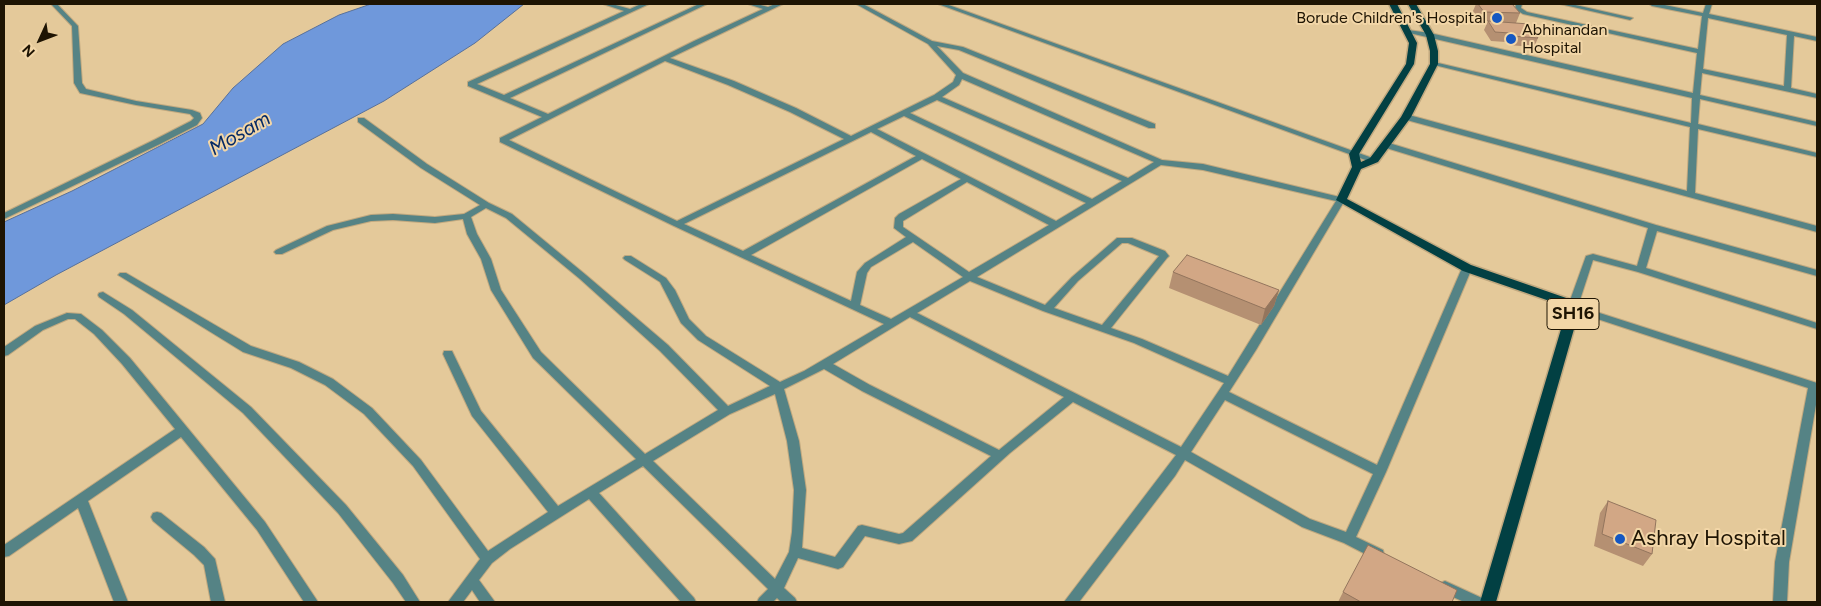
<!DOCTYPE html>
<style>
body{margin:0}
#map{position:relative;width:1821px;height:606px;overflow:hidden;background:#e4c99a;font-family:Figtree,sans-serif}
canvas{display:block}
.frame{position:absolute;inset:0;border:5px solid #1e1403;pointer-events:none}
.north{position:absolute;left:15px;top:15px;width:50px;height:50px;-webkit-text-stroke:4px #f2d6a7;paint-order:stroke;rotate:227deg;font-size:14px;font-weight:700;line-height:20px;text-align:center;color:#1e1403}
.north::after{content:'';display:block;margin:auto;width:18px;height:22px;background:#1e1403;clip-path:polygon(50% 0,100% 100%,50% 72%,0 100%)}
</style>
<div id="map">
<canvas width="1821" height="606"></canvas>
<div class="frame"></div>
<div class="north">N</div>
</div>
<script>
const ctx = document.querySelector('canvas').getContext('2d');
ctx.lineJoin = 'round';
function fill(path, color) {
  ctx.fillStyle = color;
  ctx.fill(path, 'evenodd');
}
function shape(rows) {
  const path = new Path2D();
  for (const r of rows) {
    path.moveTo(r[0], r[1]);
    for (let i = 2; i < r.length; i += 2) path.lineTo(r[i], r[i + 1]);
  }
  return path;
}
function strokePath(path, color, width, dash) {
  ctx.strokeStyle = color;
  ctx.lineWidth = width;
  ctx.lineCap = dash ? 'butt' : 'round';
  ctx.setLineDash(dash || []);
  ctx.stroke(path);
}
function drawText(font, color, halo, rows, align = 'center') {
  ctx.font = font + ' Figtree,sans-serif';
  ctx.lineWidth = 4;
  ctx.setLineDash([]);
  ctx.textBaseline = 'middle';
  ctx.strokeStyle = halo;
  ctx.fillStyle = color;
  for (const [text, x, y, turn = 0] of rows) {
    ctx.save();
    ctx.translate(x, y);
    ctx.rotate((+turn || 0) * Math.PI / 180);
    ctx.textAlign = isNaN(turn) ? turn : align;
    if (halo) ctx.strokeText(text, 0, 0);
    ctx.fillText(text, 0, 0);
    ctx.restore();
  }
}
const water = shape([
 [371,4,524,4,475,43,384,101,56,275,4,305,4,222,72,191,203,124,233,88,283,44,339,15,371,4]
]);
const street = shape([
 [51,4,57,4,78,26,82,83,86,89,136,101,192,110,200,113,202,118,197,125,160,144,4,219,4,213,154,140,191,121,194,118,190,114,136,105,80,93,74,83,72,26,51,4],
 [603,4,612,4,630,9,641,4,649,4,477,84,504,95,699,4,707,4,510,98,548,114,694,41,763,9,748,4,757,4,768,7,775,4,783,4,670,58,734,81,796,108,851,136,934,95,953,82,956,75,928,44,856,4,863,4,932,41,963,47,1155,124,1155,128,1149,128,959,50,937,46,963,73,1162,160,1203,164,1344,198,1345,200,1256,350,1229,392,1377,465,1462,268,1464,266,1470,266,1472,268,1386,472,1356,537,1383,550,1384,554,1383,558,1378,559,1373,558,1344,543,1302,527,1185,460,1175,476,1079,602,1064,602,1176,455,1073,402,1010,453,912,541,899,544,865,536,843,567,838,569,798,558,784,588,795,598,797,602,781,602,777,598,773,602,757,602,759,598,768,589,643,466,599,493,694,598,696,602,681,602,589,499,510,549,492,563,479,580,495,602,480,602,472,590,463,602,448,602,480,559,413,466,364,414,325,385,291,368,243,352,118,275,120,273,126,273,251,346,299,362,333,379,372,408,421,460,488,551,548,512,472,416,443,354,444,351,452,351,481,411,558,506,636,459,533,358,491,290,481,259,467,234,463,219,435,223,393,220,371,221,333,230,282,254,276,254,274,252,276,250,327,226,371,215,393,214,435,217,464,214,480,205,421,168,358,122,358,118,364,118,427,164,489,203,512,214,586,275,668,345,728,406,770,386,698,340,681,323,660,282,625,260,623,258,625,256,631,256,666,278,675,290,689,319,706,336,780,382,804,371,884,324,674,226,500,142,500,138,542,117,468,86,468,82,624,11,603,4],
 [665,61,728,85,790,112,844,139,677,221,509,140,665,61],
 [962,79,1154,162,1128,178,942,97,959,85,962,79],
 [937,100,1122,181,1092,199,910,113,937,100],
 [904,116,1086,203,1056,221,877,129,904,116],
 [871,132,916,156,743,251,684,224,871,132],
 [922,159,961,179,899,214,895,218,894,228,906,237,865,263,857,272,851,301,751,255,922,159],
 [1161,165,1203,170,1336,201,1228,376,1142,339,1111,328,1167,258,1169,256,1165,251,1132,238,1117,238,1072,277,1045,305,977,277,1161,165],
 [967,182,1049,225,969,272,903,227,903,221,967,182],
 [486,208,506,218,580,279,660,351,718,410,645,454,541,352,501,290,491,259,477,234,471,217,486,208],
 [913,242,963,277,891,319,860,305,867,273,871,267,913,242],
 [1122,243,1128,243,1159,256,1102,325,1054,308,1078,281,1122,243],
 [970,281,1043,311,1134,343,1224,383,1181,447,917,313,970,281],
 [910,317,1064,397,999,450,870,385,833,364,910,317],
 [824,369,862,391,991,456,903,533,899,534,862,525,858,526,835,557,802,548,806,490,799,441,784,389,824,369],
 [775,394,787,441,794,490,792,532,789,552,775,579,653,461,730,414,775,394],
 [1225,400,1373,474,1346,532,1310,519,1191,452,1225,400],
 [938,4,946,4,1378,160,1374,162,1371,162,938,4],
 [1516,4,1522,4,1521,8,1527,12,1698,49,1702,16,1652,6,1649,4,1660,4,1703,13,1706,4,1712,4,1709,14,1817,37,1817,41,1794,36,1791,88,1817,94,1817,98,1702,73,1700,95,1817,122,1817,126,1700,99,1698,124,1817,153,1817,157,1698,129,1695,193,1817,226,1817,232,1403,119,1403,115,1409,115,1687,191,1690,127,1430,64,1434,62,1691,123,1692,98,1405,32,1408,30,1430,33,1693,93,1697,53,1523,14,1515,9,1516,4],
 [1708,18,1787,35,1784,86,1703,69,1708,18],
 [1560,4,1571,4,1633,18,1630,20,1560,4],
 [1383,143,1389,143,1656,225,1817,270,1817,276,1657,231,1646,268,1817,323,1817,329,1638,272,1593,260,1578,306,1817,383,1817,399,1789,562,1787,602,1773,602,1775,562,1808,388,1570,310,1568,306,1586,256,1593,254,1637,266,1648,228,1383,147,1383,143],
 [103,292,132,310,251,407,346,505,403,575,420,602,406,602,393,583,338,513,243,413,124,314,99,297,98,295,99,293,103,292],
 [67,313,81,314,102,330,130,358,265,522,318,602,304,602,257,530,181,437,88,501,128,602,114,602,78,508,9,556,4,557,4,545,175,429,122,364,94,334,75,319,68,319,43,330,8,355,4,356,4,347,35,326,67,313],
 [157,512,161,513,204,547,215,559,225,602,211,602,204,565,194,555,153,521,151,517,153,513,157,512],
 [1445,581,1482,598,1484,602,1464,602,1440,591,1438,587,1440,583,1445,581]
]);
const primary = shape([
 [1389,4,1397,4,1417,43,1414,64,1359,154,1361,162,1370,158,1401,117,1430,64,1430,51,1426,35,1408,4,1416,4,1434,35,1438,51,1438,64,1411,117,1378,162,1361,169,1347,199,1471,265,1572,300,1580,308,1496,602,1480,602,1567,309,1564,306,1463,271,1336,200,1352,167,1349,154,1406,64,1409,43,1389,4]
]);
const wall = shape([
 [1476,4,1512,4,1520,13,1516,23,1538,38,1534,47,1508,45,1506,42,1491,41,1484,30,1488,21,1481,21,1473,11],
 [1173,272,1279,290,1274,306,1261,325,1169,288],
 [1608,501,1652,554,1643,566,1594,546,1600,513],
 [1343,592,1452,602,1338,602]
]);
const shadedWall = shape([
 [1279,290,1274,306,1261,325,1265,309]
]);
const building = shape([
 [1478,4,1512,4,1520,13,1484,12,1478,4],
 [1488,21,1529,24,1538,38,1512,36,1510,33,1495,32,1488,21],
 [1187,255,1279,290,1265,309,1173,272,1187,255],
 [1608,501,1656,520,1652,554,1602,534,1608,501],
 [1368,545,1457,590,1452,602,1361,602,1343,592,1368,545]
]);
const markers = [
 [1497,18,6,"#1557c2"],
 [1511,39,6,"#1557c2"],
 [1620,539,6,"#1557c2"]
];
const farPoinames = [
 ["Borude Children's Hospital",1486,18],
 ["Abhinandan",1522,30,"left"],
 ["Hospital",1522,48,"left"]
];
const shields = [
 [1573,314,52]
];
const shieldNames = [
 ["SH16",1573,314]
];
const waterNames = [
 ["Mosam",240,134,-30]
];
const nearPoinames = [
 ["Ashray Hospital",1631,539]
];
fill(water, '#6f98db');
strokePath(water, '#57709a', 1);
strokePath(street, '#c0a87f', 2);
strokePath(primary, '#c0a87f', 3);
fill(street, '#558385');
fill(primary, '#024043');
fill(wall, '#b59072');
fill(shadedWall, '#93755d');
fill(building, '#d2a785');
strokePath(building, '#93755d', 1);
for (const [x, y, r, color] of markers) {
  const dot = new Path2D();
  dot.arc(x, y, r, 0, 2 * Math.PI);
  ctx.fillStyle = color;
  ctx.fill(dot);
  strokePath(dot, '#f2d6a7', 2);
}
drawText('16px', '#1e1403', '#f2d6a7', farPoinames, 'right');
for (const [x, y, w] of shields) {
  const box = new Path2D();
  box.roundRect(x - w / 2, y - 15.5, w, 31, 4);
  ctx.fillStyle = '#f2d6a7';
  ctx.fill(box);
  strokePath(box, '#1e1403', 1);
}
drawText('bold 18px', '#1e1403', null, shieldNames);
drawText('italic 20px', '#062a65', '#f2d6a7', waterNames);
drawText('22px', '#1e1403', '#f2d6a7', nearPoinames, 'left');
</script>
